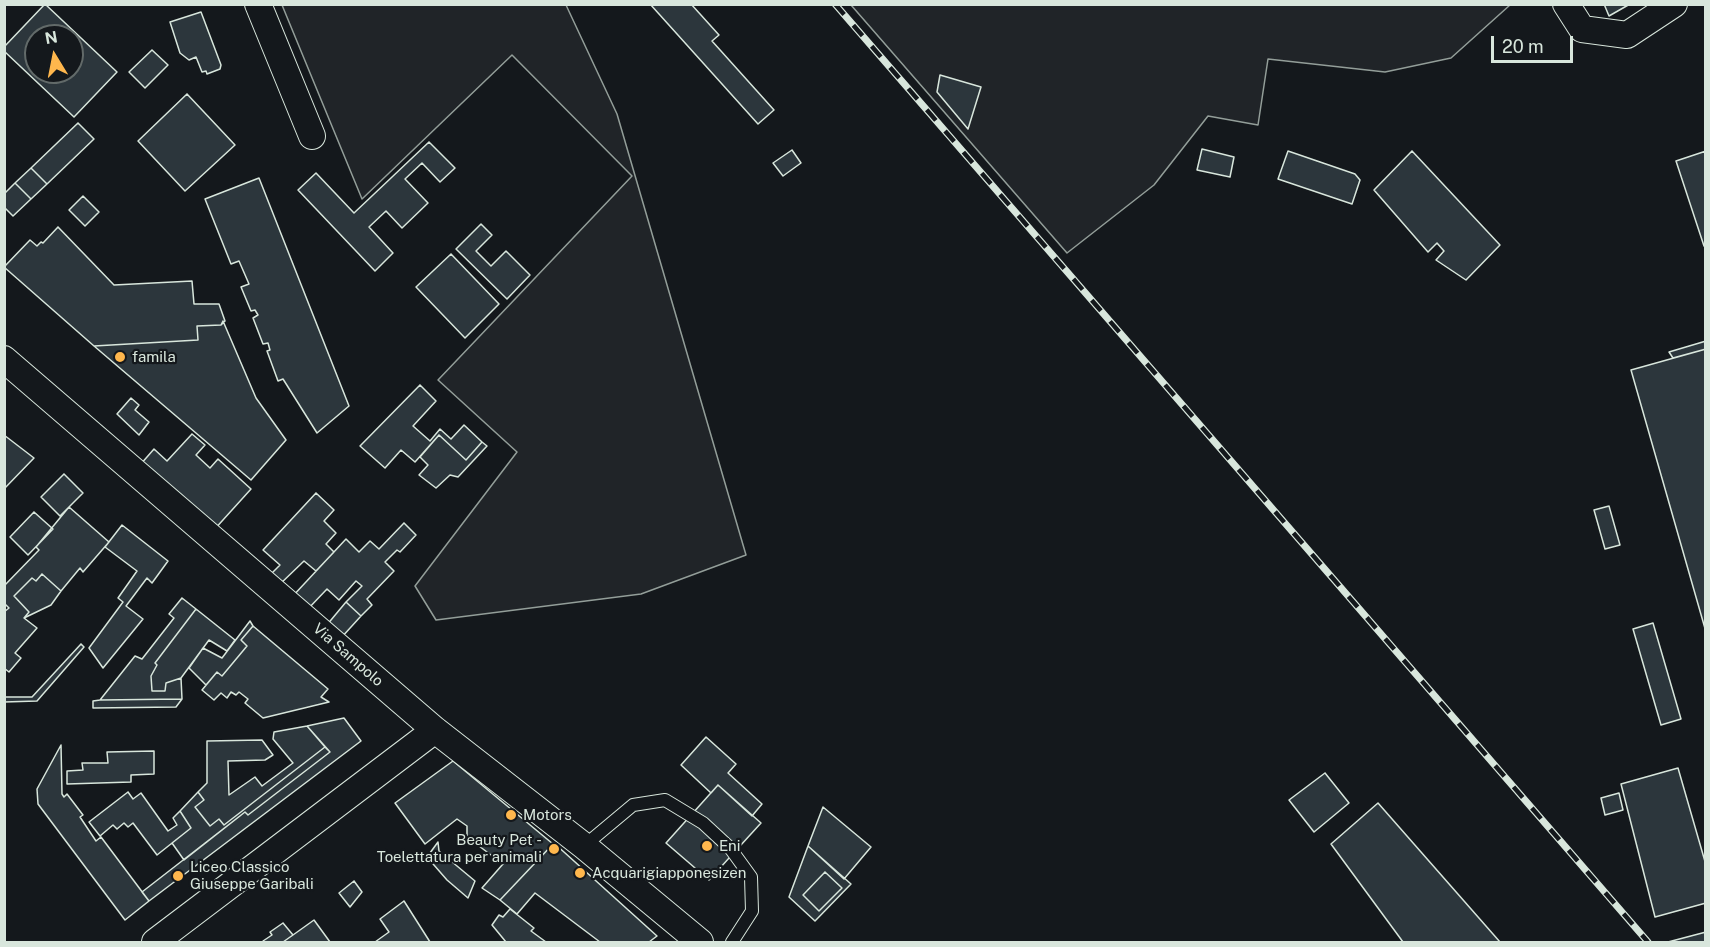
<!DOCTYPE html>
<style>
body{margin:0}
#map{position:relative;width:1710px;height:947px;overflow:hidden;background:#14181c;font-family:"Public Sans",sans-serif}
canvas{display:block}
.frame{position:absolute;inset:0;border:6px solid #d8e6dc;pointer-events:none}
.north{position:absolute;left:24px;top:24px;width:60px;height:60px;box-sizing:border-box;background:#14181c;border:2px solid #626a69;border-radius:50%;rotate:350deg;font-size:16px;font-weight:700;line-height:24px;text-align:center;color:#d8e6dc}
.north::after{content:'';display:block;margin:auto;width:21px;height:27px;background:#ffb74d;clip-path:polygon(50% 0,100% 100%,50% 72%,0 100%)}
.scale{position:absolute;left:1491px;top:36px;width:82px;height:27px;box-sizing:border-box;border:3px solid #d8e6dc;border-top:0;padding-left:8px;font-size:18px;line-height:21px;white-space:nowrap;color:#d8e6dc;-webkit-text-stroke:4px #14181c;paint-order:stroke}
</style>
<div id="map">
<canvas width="1710" height="947"></canvas>
<div class="frame"></div>
<div class="north">N</div>
<div class="scale">20 m</div>
</div>
<script>
const ctx = document.querySelector('canvas').getContext('2d');
ctx.lineJoin = 'round';
function fill(path, color) {
  ctx.fillStyle = color;
  ctx.fill(path, 'evenodd');
}
function shape(rows) {
  const path = new Path2D();
  for (const r of rows) {
    path.moveTo(r[0], r[1]);
    for (let i = 2; i < r.length; i += 2) path.lineTo(r[i], r[i + 1]);
  }
  return path;
}
function strokePath(path, color, width, dash) {
  ctx.strokeStyle = color;
  ctx.lineWidth = width;
  ctx.lineCap = dash ? 'butt' : 'round';
  ctx.setLineDash(dash || []);
  ctx.stroke(path);
}
function drawText(font, color, halo, rows, align = 'center') {
  ctx.font = font + ' "Public Sans",sans-serif';
  ctx.lineWidth = 4.5;
  ctx.setLineDash([]);
  ctx.textBaseline = 'middle';
  ctx.strokeStyle = halo;
  ctx.fillStyle = color;
  for (const [text, x, y, turn = 0] of rows) {
    ctx.save();
    ctx.translate(x, y);
    ctx.rotate((+turn || 0) * Math.PI / 180);
    ctx.textAlign = isNaN(turn) ? turn : align;
    if (halo) ctx.strokeText(text, 0, 0);
    ctx.fillText(text, 0, 0);
    ctx.restore();
  }
}
const green = shape([
 [282,5,566,5,617,114,746,555,641,594,436,620,415,586,517,452,438,380,632,176,512,55,362,199,282,5],
 [851,5,1510,5,1451,58,1385,72,1268,59,1258,125,1208,116,1154,185,1067,253,851,5]
]);
const building = shape([
 [45,4,117,72,74,117,4,51,4,47,45,4],
 [36,36,72,36,72,72,36,72,36,36],
 [650,4,691,4,719,35,712,41,774,110,758,124,650,4],
 [1604,4,1630,4,1609,16,1604,4],
 [201,12,221,65,220,69,207,74,206,71,202,72,196,57,189,60,180,53,170,22,201,12],
 [152,50,168,65,145,88,129,72,152,50],
 [940,75,981,87,968,129,937,92,940,75],
 [187,94,235,145,185,191,138,141,187,94],
 [78,123,94,139,47,184,31,168,78,123],
 [429,142,455,168,440,182,422,163,405,179,428,203,402,228,386,211,369,227,393,253,375,271,298,190,316,173,354,213,429,142],
 [1202,149,1234,157,1230,177,1197,170,1202,149],
 [792,150,801,163,783,176,773,163,792,150],
 [1288,151,1355,174,1360,180,1352,204,1278,179,1288,151],
 [1412,151,1500,245,1466,280,1436,260,1444,251,1437,243,1428,252,1374,190,1412,151],
 [1706,151,1706,246,1704,246,1676,161,1706,151],
 [31,168,47,184,31,199,15,183,31,168],
 [259,178,349,406,317,433,283,379,278,381,267,351,270,350,268,343,263,344,253,318,258,315,255,310,251,311,241,287,249,284,239,261,231,264,205,199,259,178],
 [15,183,31,199,13,216,4,207,4,194,15,183],
 [83,196,99,212,85,226,69,210,83,196],
 [481,224,492,235,476,251,491,266,506,251,530,275,507,299,456,249,481,224],
 [58,227,114,285,192,281,194,304,219,304,225,321,221,325,197,326,198,340,94,346,4,267,30,240,37,246,41,242,43,243,58,227],
 [451,254,499,304,465,338,416,287,451,254],
 [223,321,256,398,286,440,251,480,94,346,198,340,197,326,221,325,223,321],
 [1706,341,1706,349,1673,358,1669,352,1706,341],
 [1706,349,1706,632,1631,370,1706,349],
 [420,385,436,401,413,426,430,441,440,429,451,439,464,425,482,442,466,460,439,435,415,462,401,450,385,468,360,446,420,385],
 [131,398,139,405,135,410,149,422,139,435,117,414,131,398],
 [192,434,205,445,196,455,210,468,218,459,251,489,213,531,140,465,154,449,167,461,192,434],
 [4,435,34,458,4,489,4,435],
 [439,435,466,460,482,442,487,446,458,477,450,475,436,488,419,475,428,465,420,457,439,435],
 [64,474,83,493,60,516,41,497,64,474],
 [316,493,334,510,324,521,336,533,326,544,334,552,316,571,304,561,277,587,267,578,280,565,263,550,316,493],
 [1609,506,1620,545,1605,549,1594,510,1609,506],
 [69,507,109,542,83,572,80,568,61,591,42,574,36,581,32,578,14,596,29,612,24,618,37,628,15,653,21,658,9,672,4,668,4,612,9,608,4,603,4,586,39,550,36,547,69,507],
 [34,512,53,529,28,555,10,537,34,512],
 [404,523,416,535,400,552,397,550,385,562,394,571,367,599,372,605,361,616,346,602,362,586,356,581,339,600,327,589,306,611,291,598,346,539,359,552,370,541,379,549,404,523],
 [122,525,168,561,152,583,147,578,126,606,143,619,103,668,89,648,123,602,118,598,137,571,105,547,122,525],
 [42,574,61,591,51,605,24,618,29,612,14,596,32,578,36,581,42,574],
 [182,598,196,609,155,663,157,665,151,676,152,691,165,691,166,683,181,678,182,699,100,700,135,656,142,659,174,618,169,614,182,598],
 [346,602,361,616,341,638,326,626,346,602],
 [196,609,235,640,227,651,209,640,181,678,166,683,165,691,152,691,151,676,157,665,155,663,196,609],
 [250,621,253,626,241,640,247,646,222,676,217,672,206,685,189,668,203,648,222,658,250,621],
 [1653,623,1681,719,1661,725,1633,629,1653,623],
 [253,626,328,689,321,697,329,702,263,718,245,703,248,699,239,692,236,695,231,692,227,698,221,693,214,700,202,690,217,672,222,676,247,646,241,640,253,626],
 [81,644,84,647,37,701,4,702,4,697,32,697,81,644],
 [182,699,176,707,93,708,93,701,100,700,182,699],
 [344,718,361,741,149,901,142,892,245,812,248,815,330,752,307,726,344,718],
 [307,726,325,747,224,825,219,819,210,826,195,807,204,800,198,792,207,783,207,741,262,740,273,755,265,760,228,761,229,795,255,777,262,786,293,763,273,739,274,732,307,726],
 [706,737,736,764,728,773,762,804,752,816,718,785,711,793,681,765,706,737],
 [61,745,62,794,64,797,67,794,83,815,80,817,96,841,101,837,149,901,125,920,38,804,37,789,61,745],
 [325,747,330,752,248,815,245,812,184,860,172,843,191,828,180,811,198,792,204,800,195,807,210,826,219,819,224,825,325,747],
 [154,751,154,774,131,775,131,782,67,784,67,771,83,770,82,763,108,763,107,752,154,751],
 [453,761,553,844,500,900,482,888,503,864,467,837,467,826,457,819,425,844,395,803,453,761],
 [1678,768,1706,865,1706,903,1655,917,1621,784,1678,768],
 [1325,773,1349,803,1314,832,1289,800,1325,773],
 [718,785,761,823,709,880,666,843,718,785],
 [128,792,133,799,141,793,168,831,177,825,173,818,180,811,191,828,157,855,133,823,128,827,124,823,117,829,113,825,100,836,89,822,128,792],
 [1619,793,1623,810,1605,815,1601,798,1619,793],
 [1378,803,1500,942,1403,942,1331,844,1378,803],
 [823,807,871,847,844,879,808,846,823,807],
 [438,842,439,851,475,881,468,898,447,880,427,857,438,842],
 [554,843,657,936,649,942,600,942,535,893,517,914,500,900,554,843],
 [808,846,851,884,815,921,789,897,808,846],
 [825,872,842,888,819,911,803,895,825,872],
 [825,872,842,888,819,911,803,895,825,872],
 [354,881,362,892,350,907,339,893,354,881],
 [404,901,430,942,375,942,389,932,380,919,404,901],
 [510,909,534,928,531,931,546,942,506,942,492,925,499,915,503,917,510,909],
 [314,920,330,942,283,942,293,935,314,920],
 [283,923,293,935,283,942,265,942,263,941,272,935,270,932,283,923],
 [1706,932,1706,942,1668,942,1706,932]
]);
const service = shape([
 [584,846,633,805,665,800,703,823,730,848,751,877,752,911,732,942]
]);
const minor = shape([
 [258,4,312,136],
 [1566,4,1582,29,1627,35,1674,4],
 [4,359,435,730,584,846,700,942],
 [155,942,435,730]
]);
const rail = shape([
 [835,4,1648,942]
]);
const markers = [
 [120,357,6,"#ffb74d"],
 [511,815,6,"#ffb74d"],
 [707,846,6,"#ffb74d"],
 [554,849,6,"#ffb74d"],
 [580,873,6,"#ffb74d"],
 [178,876,6,"#ffb74d"]
];
const poiNames = [
 ["famila",132,357],
 ["Motors",523,815],
 ["Beauty Pet -",542,840,"right"],
 ["Toelettatura per animali",542,857,"right"],
 ["Eni",719,846],
 ["Liceo Classico",190,867],
 ["Giuseppe Garibali",190,884],
 ["Acquarigiapponesizen",592,873]
];
const streetNames = [
 ["Via Sampolo",348,655,41]
];
fill(green, '#202428');
strokePath(green, '#939e99', 1.5);
fill(building, '#2c363c');
strokePath(building, '#d8e6dc', 1.5);
strokePath(service, '#d8e6dc', 14);
strokePath(minor, '#d8e6dc', 28);
strokePath(service, '#14181c', 12);
strokePath(minor, '#14181c', 26);
strokePath(rail, '#d8e6dc', 7);
strokePath(rail, '#14181c', 4.5, [14]);
for (const [x, y, r, color] of markers) {
  const dot = new Path2D();
  dot.arc(x, y, r, 0, 2 * Math.PI);
  ctx.fillStyle = color;
  ctx.fill(dot);
  strokePath(dot, '#14181c', 2);
}
drawText('15px', '#d8e6dc', '#14181c', poiNames, 'left');
drawText('15px', '#d8e6dc', '#14181c', streetNames);
</script>
